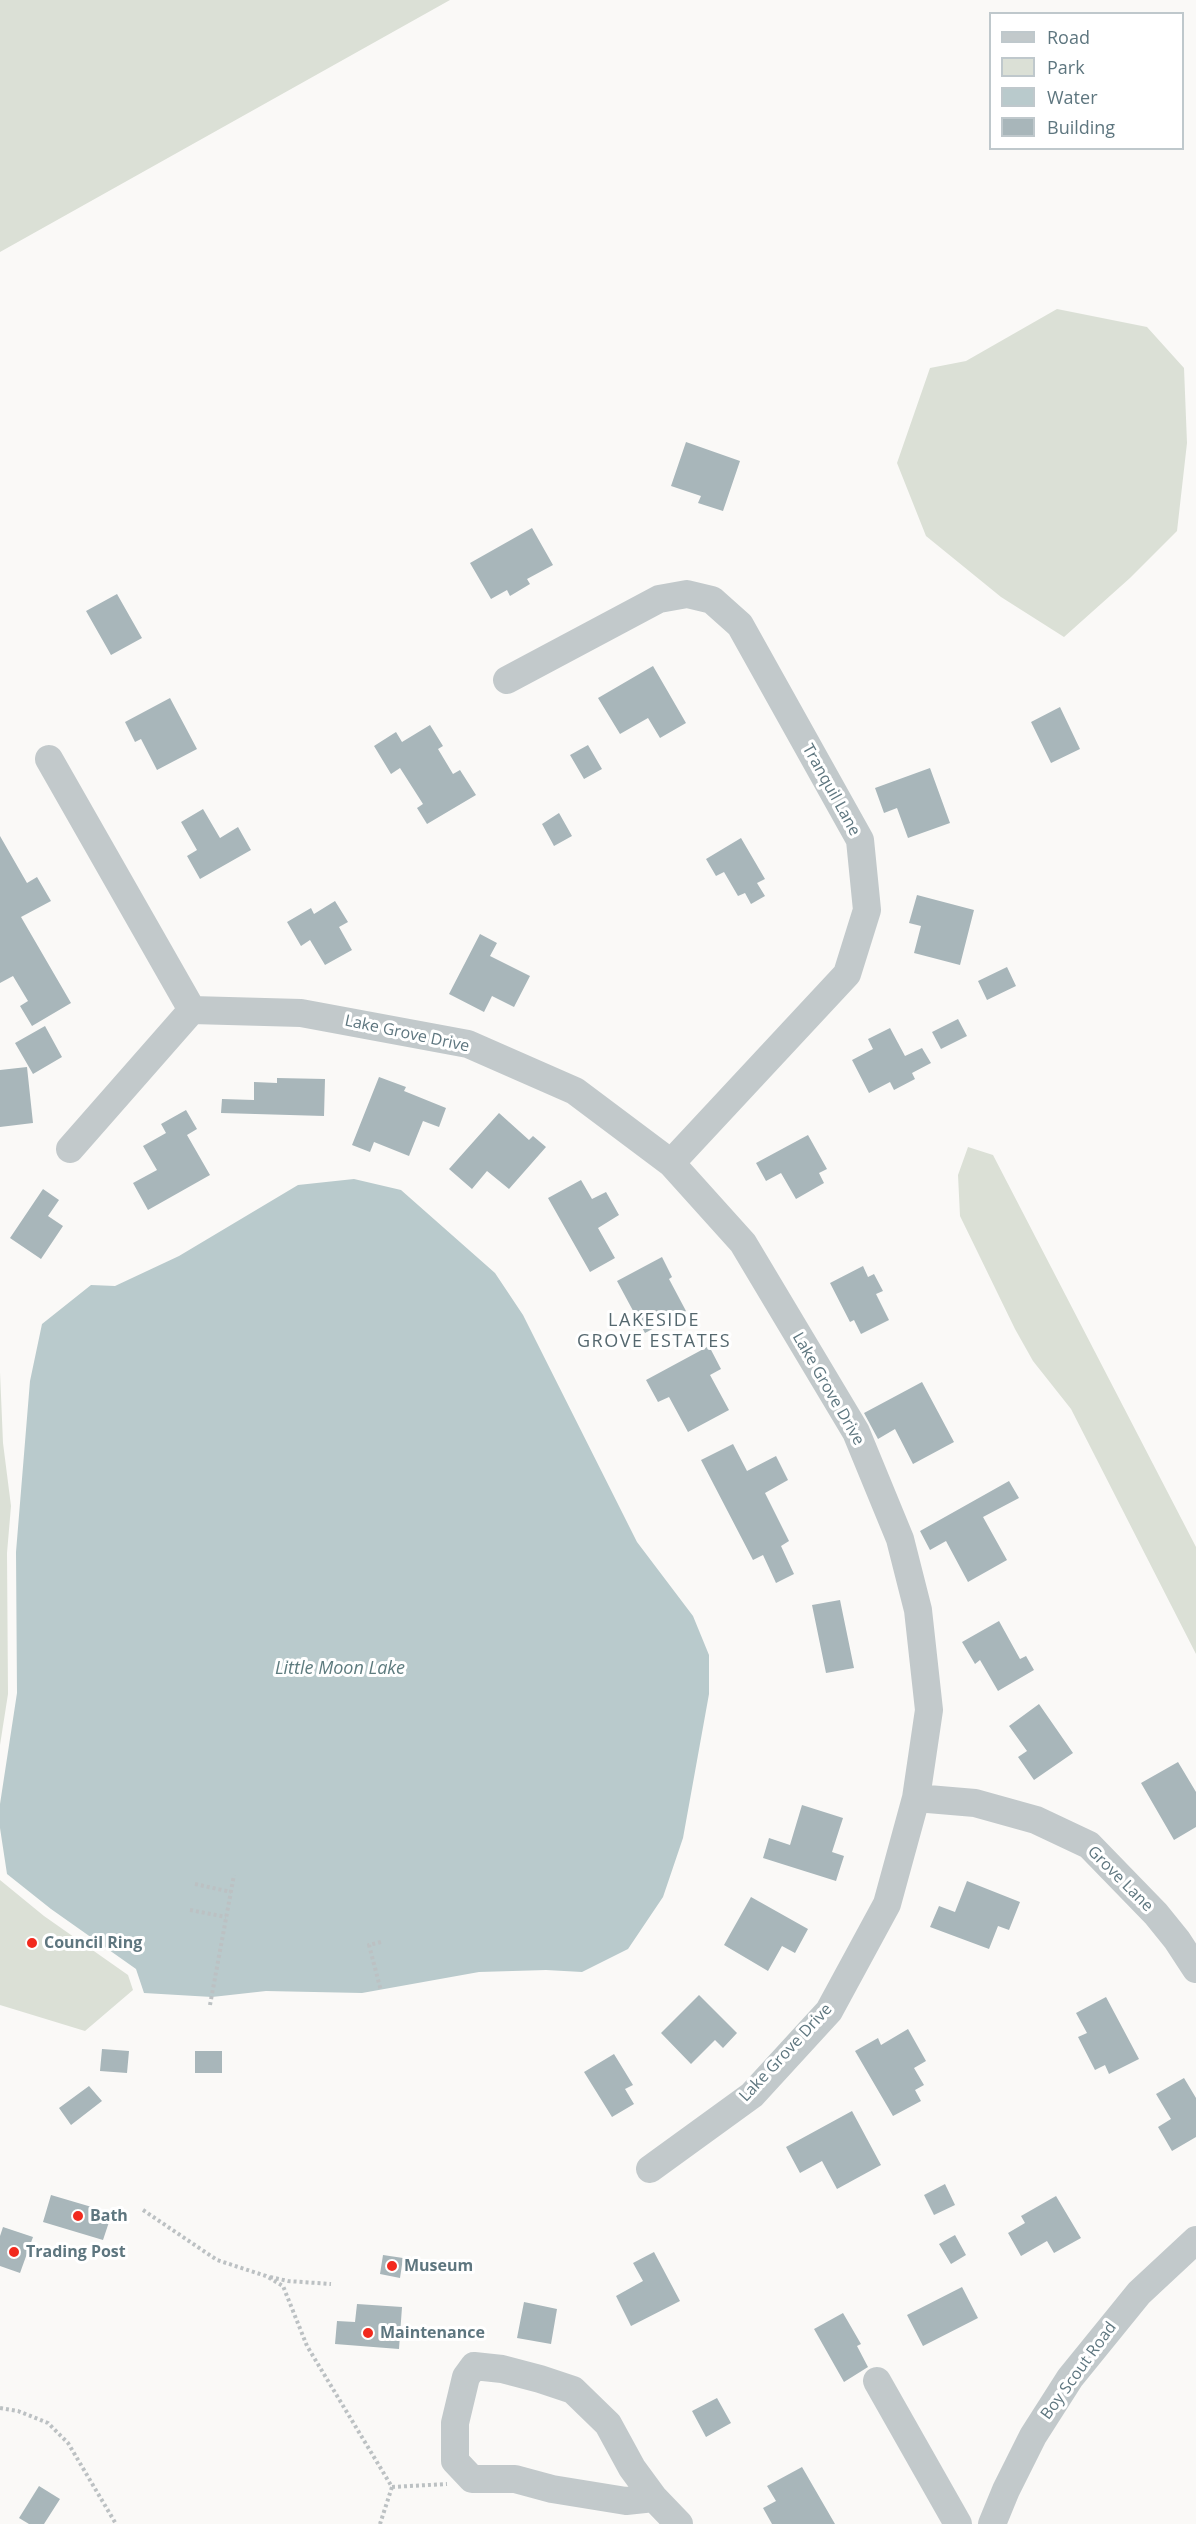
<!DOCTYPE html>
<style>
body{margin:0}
#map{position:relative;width:1196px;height:2524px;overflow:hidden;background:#faf9f7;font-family:"Open Sans",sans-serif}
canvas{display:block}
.legend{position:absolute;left:989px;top:12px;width:195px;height:138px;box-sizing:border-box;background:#fff;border:2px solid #bfc8cc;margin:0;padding:8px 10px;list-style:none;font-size:18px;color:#5e767f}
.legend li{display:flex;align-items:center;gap:12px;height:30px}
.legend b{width:30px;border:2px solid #bfc8cc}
</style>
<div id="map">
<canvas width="1196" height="2524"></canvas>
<ul class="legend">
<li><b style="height:8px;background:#c2c9cb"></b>Road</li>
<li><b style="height:16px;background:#dbe0d6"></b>Park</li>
<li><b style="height:16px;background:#b9cacc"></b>Water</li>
<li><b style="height:16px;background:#a8b6ba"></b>Building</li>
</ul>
</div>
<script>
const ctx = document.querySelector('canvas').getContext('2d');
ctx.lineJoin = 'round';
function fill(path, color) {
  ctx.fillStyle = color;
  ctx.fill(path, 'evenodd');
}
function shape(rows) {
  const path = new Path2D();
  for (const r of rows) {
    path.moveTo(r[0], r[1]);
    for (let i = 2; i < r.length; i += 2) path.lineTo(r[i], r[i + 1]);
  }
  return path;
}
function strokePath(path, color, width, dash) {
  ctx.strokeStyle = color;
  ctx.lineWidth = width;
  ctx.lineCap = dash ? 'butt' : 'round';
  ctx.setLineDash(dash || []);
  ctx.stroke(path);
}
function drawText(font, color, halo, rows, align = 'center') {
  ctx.font = font + ' "Open Sans",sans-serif';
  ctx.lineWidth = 6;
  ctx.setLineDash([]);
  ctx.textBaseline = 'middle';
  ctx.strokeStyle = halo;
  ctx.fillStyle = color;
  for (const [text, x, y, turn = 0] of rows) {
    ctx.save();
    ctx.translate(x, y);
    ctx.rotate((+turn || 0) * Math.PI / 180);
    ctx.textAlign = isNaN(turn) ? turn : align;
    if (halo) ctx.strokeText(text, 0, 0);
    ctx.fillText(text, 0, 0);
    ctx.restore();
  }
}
const green = shape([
 [0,0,450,0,0,252],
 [1057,309,1147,327,1184,368,1187,443,1177,531,1130,578,1064,637,1001,597,926,536,897,463,930,368,966,361],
 [968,1147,993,1155,1196,1547,1196,1654,1071,1409,1033,1361,1015,1329,960,1216,958,1175],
 [0,1372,3,1443,11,1506,7,1553,8,1694,0,1745],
 [0,1880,44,1916,128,1975,133,1990,85,2031,0,2005]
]);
const water = shape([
 [354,1179,401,1190,495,1273,523,1315,637,1542,693,1616,709,1655,709,1694,683,1838,663,1897,628,1949,582,1972,546,1970,479,1972,362,1993,266,1991,212,1997,144,1993,136,1969,51,1909,7,1874,0,1828,0,1804,17,1693,16,1552,30,1381,42,1324,91,1285,115,1286,179,1256,298,1185]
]);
const building = shape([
 [686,442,740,461,723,511,698,503,701,496,671,486],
 [532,528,553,565,527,579,530,584,510,596,507,590,491,599,470,563],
 [117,594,142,638,111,655,86,611],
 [653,666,686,723,660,738,648,718,620,734,598,698],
 [170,698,197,749,157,770,141,739,135,742,125,722],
 [1060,707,1080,749,1051,763,1031,722],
 [430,725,443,746,438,749,453,774,460,770,476,795,427,824,417,808,423,804,400,768,391,774,374,746,396,732,402,742],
 [588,745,602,769,584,779,570,755],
 [930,768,950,823,908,838,897,808,884,813,875,788],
 [203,809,220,838,238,827,251,850,200,879,187,856,197,850,181,822],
 [559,813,572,836,554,846,542,824],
 [0,836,27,883,37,877,51,901,21,917,71,1003,32,1026,20,1006,28,1001,13,976,0,983],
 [741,838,765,879,757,883,765,896,751,904,745,893,738,896,724,872,716,876,706,859],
 [917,895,974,910,960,965,914,953,921,926,909,923],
 [335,901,348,922,339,927,352,950,325,965,310,940,301,946,287,922,311,908,314,914],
 [480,934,497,943,490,956,530,976,514,1007,492,996,484,1012,449,994],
 [1007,967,1016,986,987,1000,978,981],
 [958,1019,967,1036,941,1049,932,1032],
 [45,1026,62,1057,33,1074,15,1043],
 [890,1028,905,1056,922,1048,931,1063,912,1073,915,1079,894,1090,890,1082,869,1093,852,1060,873,1049,868,1039],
 [27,1067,33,1123,0,1127,0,1070],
 [379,1077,406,1087,404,1091,446,1108,439,1127,423,1121,409,1156,374,1142,370,1152,352,1145],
 [277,1078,325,1079,324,1116,221,1113,222,1099,254,1100,254,1082,277,1083],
 [186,1110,197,1129,187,1135,210,1175,148,1210,133,1183,157,1170,143,1146,166,1133,161,1124],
 [499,1113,529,1140,533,1136,546,1147,509,1189,487,1171,472,1189,449,1169],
 [808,1135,827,1169,819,1173,824,1183,796,1199,781,1173,766,1181,756,1163],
 [581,1180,592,1199,606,1192,619,1215,598,1228,615,1258,590,1272,548,1198],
 [43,1189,59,1200,48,1216,63,1226,41,1259,10,1238],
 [662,1257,672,1277,669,1279,686,1311,645,1333,617,1281],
 [863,1266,868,1277,874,1274,883,1291,876,1294,889,1320,861,1334,854,1320,850,1322,830,1283],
 [709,1346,721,1369,710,1375,729,1410,688,1432,669,1397,658,1402,646,1380],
 [922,1382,954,1442,913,1464,895,1429,878,1439,864,1413],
 [733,1444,747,1471,776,1456,788,1480,765,1493,789,1541,781,1546,794,1574,776,1583,763,1555,753,1560,701,1460],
 [1009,1481,1019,1498,983,1517,1007,1560,968,1582,946,1541,930,1550,920,1531],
 [840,1600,854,1668,826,1673,812,1605],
 [999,1621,1020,1659,1026,1656,1034,1670,998,1691,980,1660,975,1664,962,1642],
 [1039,1704,1073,1753,1034,1780,1018,1757,1027,1751,1009,1726],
 [1178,1762,1196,1792,1196,1827,1174,1840,1141,1783],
 [802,1805,843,1818,832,1852,844,1856,836,1881,763,1858,769,1838,790,1845],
 [967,1881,1020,1902,1009,1930,998,1926,989,1949,930,1927,939,1906,955,1912],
 [751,1897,808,1929,795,1953,782,1946,768,1971,724,1945],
 [699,1995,737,2033,723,2048,715,2040,691,2064,661,2033],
 [1106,1997,1139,2059,1109,2074,1105,2065,1095,2070,1078,2037,1087,2033,1076,2013],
 [908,2029,926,2061,914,2068,924,2085,915,2090,921,2101,893,2116,855,2051,878,2038,881,2045],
 [102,2049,129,2051,127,2073,100,2071],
 [195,2051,222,2051,222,2073,195,2073],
 [614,2054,633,2085,625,2089,634,2104,612,2117,584,2072],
 [1184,2078,1196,2098,1196,2137,1172,2151,1158,2127,1171,2119,1156,2094],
 [89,2086,102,2101,71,2125,59,2108],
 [852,2111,881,2165,837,2189,822,2161,800,2173,786,2147],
 [945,2184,955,2205,934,2215,924,2195],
 [51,2195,112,2213,103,2240,43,2222],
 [1056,2196,1081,2238,1054,2253,1047,2241,1021,2256,1008,2233,1025,2223,1021,2216],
 [3,2227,33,2237,20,2273,0,2266,0,2236],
 [955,2235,966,2255,951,2264,939,2244],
 [654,2252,680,2301,631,2326,616,2296,643,2281,633,2263],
 [383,2255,403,2258,400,2278,380,2274],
 [962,2287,978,2318,923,2346,907,2315],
 [524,2302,557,2309,551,2344,517,2338],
 [357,2304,402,2307,399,2349,335,2344,337,2321,355,2322],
 [843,2313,861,2344,857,2346,868,2367,844,2382,814,2329],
 [717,2398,731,2423,706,2437,692,2411],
 [802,2467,835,2524,772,2524,763,2508,776,2501,767,2486],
 [39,2486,60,2499,44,2524,29,2524,19,2518]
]);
const path = shape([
 [195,1884,231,1892],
 [190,1910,226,1917],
 [381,1942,369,1945,381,1991],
 [210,2005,234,1875],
 [143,2210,217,2260,266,2276,283,2286,307,2346,392,2487,380,2524],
 [270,2277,288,2281,331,2284],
 [0,2408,18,2411,48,2423,68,2443,116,2524],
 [392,2487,447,2484]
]);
const minor = shape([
 [507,680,659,599,687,594,712,600,740,625,860,840,867,910,847,974,671,1163],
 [49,759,192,1010],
 [70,1149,192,1010,301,1013,468,1044,575,1091,671,1163,743,1243,856,1432,900,1539,918,1610,929,1710,916,1798,887,1904,829,2011,752,2095,650,2169],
 [916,1798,975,1803,1036,1820,1089,1845,1156,1914,1177,1940,1196,1969],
 [877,2381,958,2524],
 [654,2498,626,2501,552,2489,515,2479,472,2479,455,2461,455,2423,466,2377,474,2366,502,2369,540,2379,573,2390,608,2424,632,2468,654,2498,679,2524],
 [992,2524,1006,2490,1033,2436,1070,2378,1139,2293,1196,2240]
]);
const markers = [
 [32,1943,6,"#f22a1e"],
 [78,2216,6,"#f22a1e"],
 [14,2252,6,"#f22a1e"],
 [392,2266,6,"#f22a1e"],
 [368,2333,6,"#f22a1e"]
];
const streetNames = [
 ["Tranquil Lane",831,790,61],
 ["Lake Grove Drive",407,1034,12],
 ["Lake Grove Drive",828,1389,60],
 ["Grove Lane",1120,1879,45],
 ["Lake Grove Drive",786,2053,-47],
 ["Boy Scout Road",1079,2371,-54]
];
const poiNames = [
 ["Council Ring",44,1943],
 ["Bath",90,2216],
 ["Trading Post",26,2252],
 ["Museum",404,2266],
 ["Maintenance",380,2333]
];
const neighbourhoodNames = [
 ["LAKESIDE",654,1321],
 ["GROVE ESTATES",654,1342]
];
const waterNames = [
 ["Little Moon Lake",340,1669]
];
fill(green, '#dbe0d6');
fill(water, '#b9cacc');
fill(building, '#a8b6ba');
strokePath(path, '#bcc1c3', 4, [3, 3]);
strokePath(minor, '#c2c9cb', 28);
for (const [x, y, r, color] of markers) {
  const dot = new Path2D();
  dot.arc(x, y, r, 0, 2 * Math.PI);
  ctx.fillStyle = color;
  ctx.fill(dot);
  strokePath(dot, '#fff', 2);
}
drawText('16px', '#5e767f', '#fff', streetNames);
drawText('bold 16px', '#5e767f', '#fff', poiNames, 'left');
ctx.letterSpacing = '1.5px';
drawText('18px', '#55686f', '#fff', neighbourhoodNames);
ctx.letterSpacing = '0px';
drawText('italic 18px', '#5d7b7e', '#fff', waterNames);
</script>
